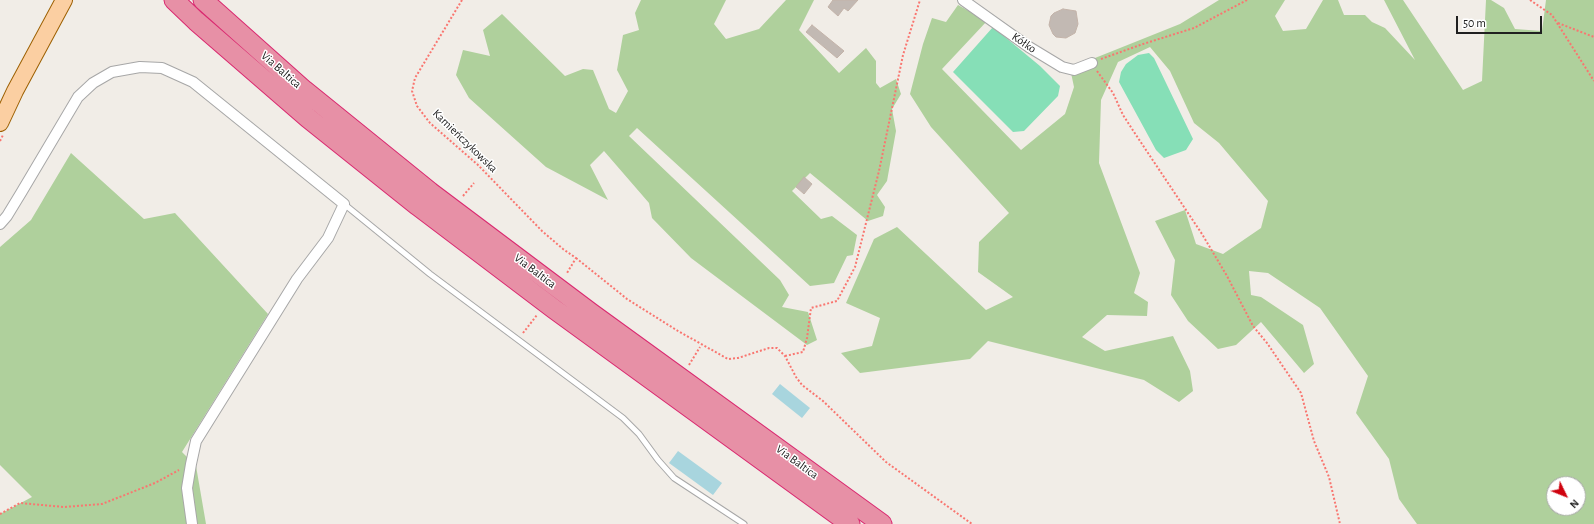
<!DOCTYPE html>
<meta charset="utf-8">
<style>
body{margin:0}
#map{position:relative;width:1594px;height:524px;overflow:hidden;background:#f1ede7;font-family:"Alegreya Sans",sans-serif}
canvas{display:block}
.north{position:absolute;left:1546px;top:476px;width:40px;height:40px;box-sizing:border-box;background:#fff;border:1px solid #a6a6a6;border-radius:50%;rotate:133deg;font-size:11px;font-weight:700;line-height:16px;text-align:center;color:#202020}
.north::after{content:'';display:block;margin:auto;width:14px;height:18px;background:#cf020e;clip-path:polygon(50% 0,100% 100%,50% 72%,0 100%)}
.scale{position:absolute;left:1456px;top:16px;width:86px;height:18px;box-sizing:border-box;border:2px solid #202020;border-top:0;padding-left:5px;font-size:12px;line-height:14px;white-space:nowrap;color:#202020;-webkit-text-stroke:3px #fff;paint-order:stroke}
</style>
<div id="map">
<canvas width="1594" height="524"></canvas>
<div class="north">N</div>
<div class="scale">50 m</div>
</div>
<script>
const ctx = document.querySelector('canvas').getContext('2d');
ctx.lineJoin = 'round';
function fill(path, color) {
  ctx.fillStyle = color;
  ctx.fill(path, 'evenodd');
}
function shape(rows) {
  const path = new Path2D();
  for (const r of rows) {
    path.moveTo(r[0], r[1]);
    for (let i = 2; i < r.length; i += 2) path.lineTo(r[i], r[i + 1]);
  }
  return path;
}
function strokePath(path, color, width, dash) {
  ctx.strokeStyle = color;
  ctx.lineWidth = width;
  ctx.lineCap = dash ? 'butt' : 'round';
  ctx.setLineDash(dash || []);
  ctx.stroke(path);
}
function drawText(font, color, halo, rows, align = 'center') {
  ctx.font = font + ' "Alegreya Sans",sans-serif';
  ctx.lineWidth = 3;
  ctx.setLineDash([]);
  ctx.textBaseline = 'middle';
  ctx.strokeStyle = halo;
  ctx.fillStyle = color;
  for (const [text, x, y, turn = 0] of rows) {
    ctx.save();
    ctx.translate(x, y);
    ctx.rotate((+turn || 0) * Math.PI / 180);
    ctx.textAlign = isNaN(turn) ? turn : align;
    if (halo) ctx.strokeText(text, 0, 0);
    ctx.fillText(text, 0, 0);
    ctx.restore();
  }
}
const forest = shape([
 [641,0,726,0,714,24,726,39,759,29,786,0,814,0,799,30,839,73,866,48,876,61,876,83,880,88,896,79,901,94,892,109,896,131,887,181,877,195,885,207,883,216,868,221,810,173,792,191,821,219,832,216,857,235,853,255,847,256,834,283,810,286,637,128,629,136,780,280,789,295,782,307,808,312,817,340,807,345,691,258,652,218,649,203,604,151,590,165,608,200,546,167,469,98,456,75,463,50,490,56,483,30,502,14,565,76,583,69,593,70,609,109,616,113,628,91,617,70,623,35,639,30,635,13],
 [1219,0,1285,0,1275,16,1283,31,1306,29,1323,0,1338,0,1344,15,1365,15,1372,22,1385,28,1415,60,1384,0,1403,0,1463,90,1482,81,1486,0,1491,0,1504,8,1515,29,1542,31,1546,0,1594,0,1594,524,1417,524,1399,499,1389,459,1356,413,1368,376,1320,308,1268,273,1249,271,1251,295,1261,297,1303,325,1314,364,1304,373,1261,322,1236,345,1218,349,1188,321,1171,295,1175,260,1155,221,1185,210,1196,244,1223,254,1261,228,1268,201,1219,143,1194,123,1170,71,1150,47,1118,62,1101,100,1099,163,1140,273,1134,293,1148,302,1147,316,1107,315,1082,337,1105,351,1173,336,1190,371,1193,391,1179,402,1144,380,988,341,970,359,860,373,841,353,872,346,880,318,846,303,874,239,897,227,986,310,1013,297,978,272,979,242,1009,213,931,127,910,94,923,44,932,18,946,22,958,5,987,21,942,69,1021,150,1065,114,1074,87,1070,68,1180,24],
 [1554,484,1578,484,1578,508,1554,508],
 [71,153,144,219,175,213,268,314,182,452,196,466,206,524,0,524,0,514,32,497,0,465,0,247,31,220]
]);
const pitch = shape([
 [993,27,1040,66,1060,86,1058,96,1024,131,1013,132,953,72],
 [1149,53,1154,58,1193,139,1186,150,1164,158,1156,150,1119,82,1121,72,1126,64,1138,55]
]);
const water = shape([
 [780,384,810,408,802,418,772,394],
 [678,451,722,483,713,495,669,463]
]);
const building = shape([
 [833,0,858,0,848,11,844,8,838,16,828,7,833,0],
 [1063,9,1076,11,1078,24,1075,33,1066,38,1056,37,1053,34,1049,25,1051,16,1054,13,1063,9],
 [812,25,844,51,837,58,806,32,812,25],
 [804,177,812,184,804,194,796,187,804,177]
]);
const path = shape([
 [462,0,415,78,412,91,417,106,430,123,478,165,542,231,563,249,576,258,567,273],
 [1530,0,1552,15,1594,81],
 [1558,23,1594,37],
 [1101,59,1143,44,1194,28,1247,0],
 [1097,71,1113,93,1123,115,1136,135,1202,234,1227,276,1253,326,1267,343,1301,393,1314,441,1329,477,1340,524],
 [0,141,3,135],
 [463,196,474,183],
 [576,258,627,299,678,331,728,359,738,358,769,348,777,348,785,356,796,377,802,385,823,401,886,462,972,524],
 [523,333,537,315],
 [785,356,803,352,807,338,811,308,837,301,855,267,879,171,903,55,920,0],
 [689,365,700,347],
 [0,514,20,503,64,507,102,504,155,483,179,470]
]);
const lane = shape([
 [344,204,430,274,623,418,639,434,658,460,674,478,744,524]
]);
const street = shape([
 [963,0,1029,47,1062,67,1074,70,1092,63],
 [0,224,7,216,21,193,78,97,93,83,112,72,140,67,162,68,193,82,344,204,328,238,297,279,196,441,191,464,187,488,192,524]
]);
const primary = shape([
 [0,123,15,91,64,0]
]);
const highway = shape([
 [174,0,196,21,308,118,418,206,554,309,850,524],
 [203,0,304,90,430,192,591,313,882,524]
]);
const streetNames = [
 ["Kółko",1024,43,34],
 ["Via Baltica",281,70,41],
 ["Kamieńczykowska",465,141,44],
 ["Via Baltica",535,271,37],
 ["Via Baltica",797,462,36]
];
fill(forest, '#afd09c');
fill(pitch, '#86dfb7');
fill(water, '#a8d5de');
fill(building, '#c2b9b3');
strokePath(building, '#c3b3a9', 1);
strokePath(lane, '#a7a7a7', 7);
strokePath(street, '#a7a7a7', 12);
strokePath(primary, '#9c5f01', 18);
strokePath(highway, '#da2970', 21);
strokePath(path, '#f97670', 2, [2, 2]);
strokePath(lane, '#fff', 5);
strokePath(street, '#fff', 10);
strokePath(primary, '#fbcfa2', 16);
strokePath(highway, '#e790a6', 19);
drawText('12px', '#202020', '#fff', streetNames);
</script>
